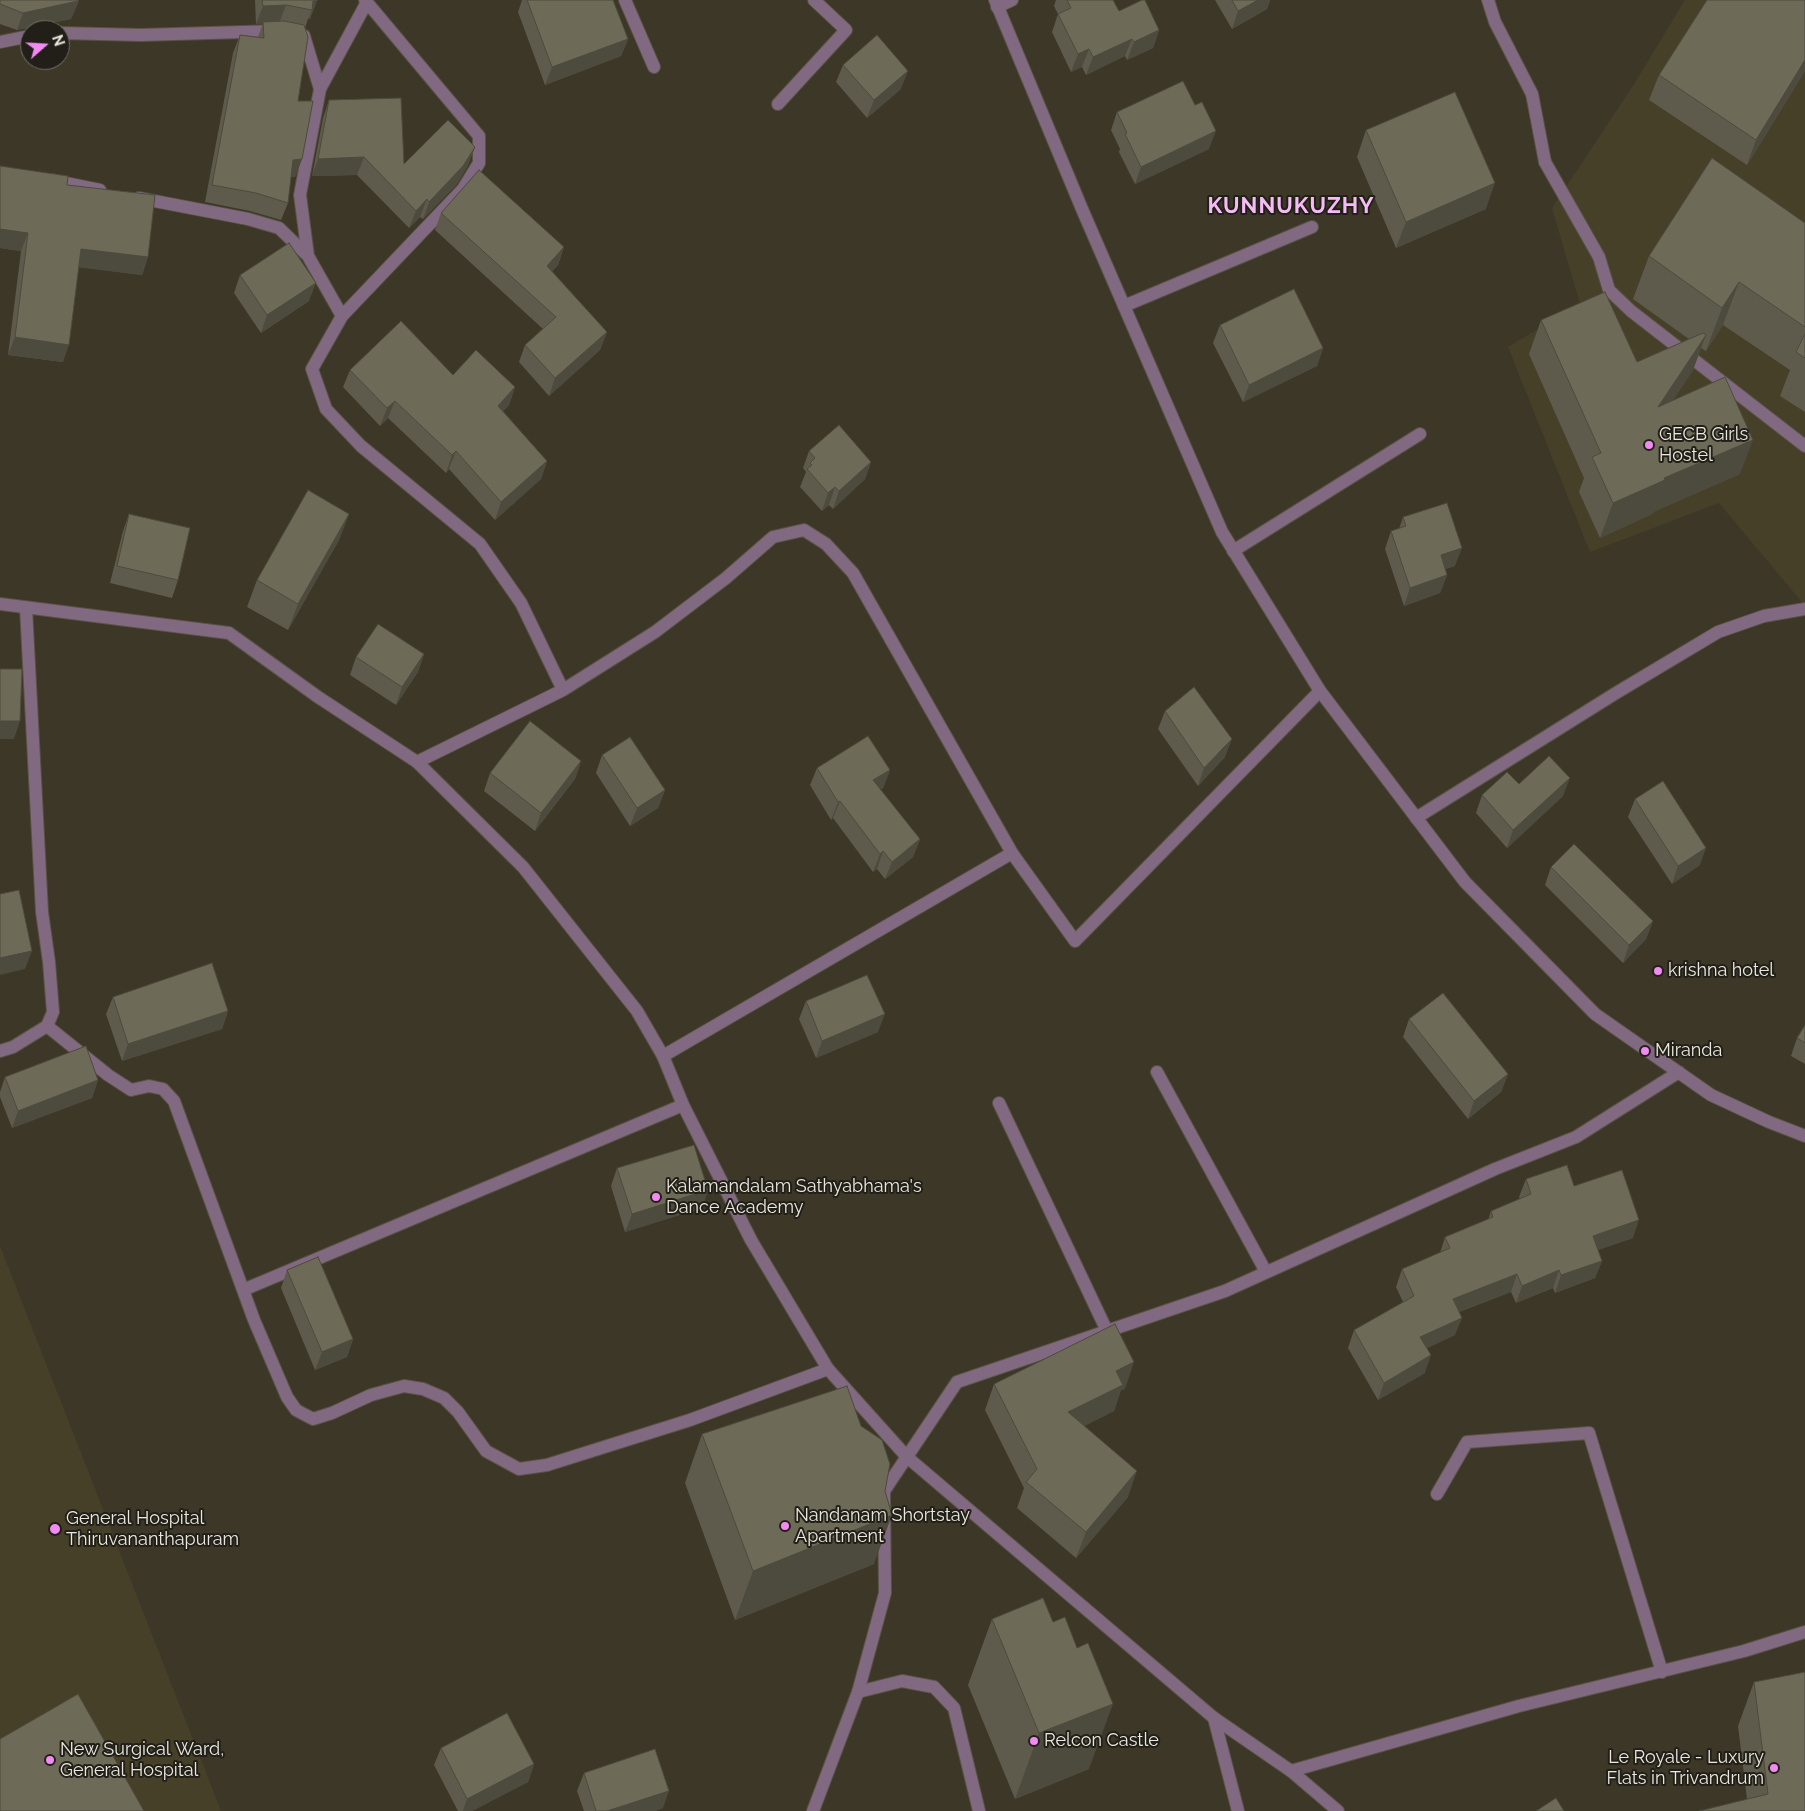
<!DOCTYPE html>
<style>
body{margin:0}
#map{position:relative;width:1805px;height:1811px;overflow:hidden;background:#3c3727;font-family:Raleway,sans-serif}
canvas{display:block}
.north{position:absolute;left:20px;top:20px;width:50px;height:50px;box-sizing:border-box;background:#211f17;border:1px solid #716f67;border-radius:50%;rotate:71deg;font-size:14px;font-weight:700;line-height:20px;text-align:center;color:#eae8de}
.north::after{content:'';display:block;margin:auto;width:18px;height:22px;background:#f28af3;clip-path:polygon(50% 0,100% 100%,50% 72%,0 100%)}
</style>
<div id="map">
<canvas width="1805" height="1811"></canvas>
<div class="north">N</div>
</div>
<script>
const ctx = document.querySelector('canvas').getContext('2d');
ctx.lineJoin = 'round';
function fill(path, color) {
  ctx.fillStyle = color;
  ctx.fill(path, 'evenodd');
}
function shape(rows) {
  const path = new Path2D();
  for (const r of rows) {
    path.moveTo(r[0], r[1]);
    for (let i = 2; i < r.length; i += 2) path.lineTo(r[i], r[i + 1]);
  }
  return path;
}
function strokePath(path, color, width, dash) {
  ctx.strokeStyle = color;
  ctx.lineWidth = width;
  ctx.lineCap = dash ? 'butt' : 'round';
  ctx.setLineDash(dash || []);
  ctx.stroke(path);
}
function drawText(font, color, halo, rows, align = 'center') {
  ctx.font = font + ' Raleway,sans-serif';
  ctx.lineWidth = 4;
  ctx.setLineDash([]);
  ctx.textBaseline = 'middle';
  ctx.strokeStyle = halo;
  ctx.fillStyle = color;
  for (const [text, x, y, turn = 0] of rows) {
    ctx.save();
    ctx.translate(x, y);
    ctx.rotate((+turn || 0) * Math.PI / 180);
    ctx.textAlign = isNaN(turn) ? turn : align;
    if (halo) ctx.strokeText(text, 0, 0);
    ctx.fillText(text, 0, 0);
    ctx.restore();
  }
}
const built = shape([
 [1685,0,1805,0,1805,606,1719,503,1590,552,1508,347,1580,304,1552,208,1636,81],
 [0,1246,221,1811,0,1811]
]);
const service = shape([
 [1545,162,1599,257,1609,290,1631,311,1805,446],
 [1416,818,1616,693,1718,632,1764,616,1805,609],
 [47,1026,108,1075,131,1090,149,1086,163,1089,174,1101,254,1320,287,1397,296,1410,313,1419,332,1413,371,1395,404,1386,423,1389,444,1398,458,1412,486,1451,519,1469,547,1465,690,1420,828,1369],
 [0,1051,13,1047,47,1026,53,1012,49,962,42,912,26,608],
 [243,1290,683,1105]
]);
const minor = shape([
 [365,0,479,136,479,163,463,189,342,316,312,369,326,409,361,446,480,544,521,603,563,690],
 [625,0,654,67],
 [1488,0,1495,22,1532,94,1545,162],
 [997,7,1012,0],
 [60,33,141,35,277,31],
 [297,35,304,36,320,89,300,195,308,256],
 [0,42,30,36],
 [320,89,367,2],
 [778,104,846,30,814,0],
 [51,180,100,190],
 [139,198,248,219,279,228,308,256,342,316],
 [1124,306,1312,227],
 [1233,551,1420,434],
 [417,762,563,690,655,632,726,578,773,537,804,530,826,544,853,573,1012,853,1075,941,1320,691],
 [663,1056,1012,853],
 [1157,1072,1266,1272],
 [999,1103,1107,1331],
 [1437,1494,1467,1442,1589,1433,1662,1672],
 [858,1692,902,1681,934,1687,954,1708,979,1811],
 [1214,1718,1238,1811],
 [1291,1771,1519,1706,1744,1651,1805,1632]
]);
const tertiary = shape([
 [995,0,1082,209,1222,532,1320,691,1465,882,1595,1014,1711,1095,1769,1122,1805,1136],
 [0,604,229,633,318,697,417,762,523,867,637,1011,663,1056,683,1105,751,1240,828,1369,907,1457,1214,1718,1291,1771,1338,1811],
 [813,1811,858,1692,885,1593,884,1491,957,1382,1225,1291,1495,1169,1576,1137,1679,1072]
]);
const wall = shape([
 [0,0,79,0,71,19,17,30,0,24],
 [255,0,317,0,310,19,308,19,305,28,298,101,302,159,295,177,291,177,288,203,281,220,250,211,205,202,233,53,240,35,258,37,263,23,256,24],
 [522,0,613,0,628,39,621,56,545,85,518,12],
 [1056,0,1113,0,1119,11,1159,30,1153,48,1127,60,1125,56,1086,75,1082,67,1071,72,1052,32,1058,14,1054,6],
 [1215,0,1270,0,1267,9,1232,29],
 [843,65,901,89,867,118,836,82],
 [1805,71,1747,165,1649,100,1659,75],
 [329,100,404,164,475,147,468,165,457,184,423,219,420,217,409,228,357,175,312,176,323,118],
 [1195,105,1209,149,1135,184,1119,152,1120,149,1111,130,1117,112],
 [1366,130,1486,209,1396,248,1357,157],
 [67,185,148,257,142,275,79,267,63,362,8,355,21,251,0,248],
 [441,213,564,247,558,265,552,271,607,332,600,350,549,396,519,362,525,345,543,329,435,230],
 [1805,223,1805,412,1780,396,1790,370,1723,325,1706,351,1701,348,1693,370,1673,400,1740,474,1653,512,1652,514,1600,538,1579,492,1584,478,1529,354,1541,320,1637,362,1689,339,1633,299,1649,256],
 [240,275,309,301,261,333,234,293],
 [1220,325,1323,348,1317,366,1243,402,1213,343],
 [350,370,453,375,515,387,509,405,503,411,547,461,541,479,495,520,449,469,446,473,388,418,380,426,343,387],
 [809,451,871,462,865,479,833,509,829,505,822,511,800,487,806,472,803,468],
 [129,514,178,580,172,598,110,583,123,531],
 [349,514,339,540,288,630,247,607,257,580],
 [1403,517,1455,566,1445,569,1447,575,1440,593,1404,606,1385,549,1391,531,1399,529],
 [424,654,418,672,396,705,350,675,356,657],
 [1165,711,1225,757,1198,786,1158,729],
 [602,755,665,790,658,808,630,826,596,773],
 [581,761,575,779,535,831,484,791,490,773],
 [817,768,890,770,883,788,880,790,920,839,913,857,885,879,877,869,873,872,833,818,831,820,810,785],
 [1519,784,1563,796,1507,848,1476,813,1482,795],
 [1635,799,1700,865,1672,884,1628,817],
 [1551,867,1653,921,1646,939,1623,963,1545,885],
 [113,997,228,1011,222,1029,122,1061,106,1014],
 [806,1001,878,1032,816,1058,799,1019],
 [1409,1019,1508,1074,1501,1092,1468,1119,1403,1037],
 [1805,1025,1805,1064,1791,1056,1797,1038],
 [5,1077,98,1080,92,1098,12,1128,0,1097,0,1092],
 [617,1168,708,1190,702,1208,625,1232,611,1186],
 [1526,1179,1574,1186,1633,1238,1598,1250,1602,1261,1595,1278,1555,1293,1553,1288,1516,1303,1511,1292,1459,1312,1455,1335,1427,1348,1425,1373,1378,1400,1348,1348,1354,1330,1403,1302,1396,1287,1402,1269,1440,1253,1445,1237,1488,1220,1491,1211,1520,1199,1519,1197],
 [287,1270,353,1339,347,1357,315,1370,281,1288],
 [994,1384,1125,1389,1121,1390,1114,1411,1084,1426,1128,1497,1076,1558,1017,1508,1024,1488,985,1410],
 [861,1426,874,1564,735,1620,685,1483,702,1434],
 [992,1619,1053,1622,1077,1648,1089,1769,1015,1799,968,1685],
 [1754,1682,1805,1811,1747,1799,1738,1726],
 [441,1748,534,1764,528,1782,472,1811,458,1811,434,1765],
 [584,1773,663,1808,655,1811,584,1811,577,1791]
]);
const shadedWall = shape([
 [79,0,71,19,17,30,23,13],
 [1258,0,1270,0,1267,9,1232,29,1238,11],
 [313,1,317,1,310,19,308,19,312,10],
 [286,5,279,23,256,24,263,6],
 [1159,30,1153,48,1127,60,1134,42],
 [628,39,621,56,545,85,552,67],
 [1132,39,1125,56,1086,75,1093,57],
 [1089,49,1082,67,1071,72,1078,54],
 [1805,60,1805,71,1747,165,1756,140],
 [908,71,901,89,867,118,874,100],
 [1216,131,1209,149,1135,184,1141,167],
 [475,147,468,165,457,184,423,219,429,202],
 [364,157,357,175,312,176,318,159],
 [302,159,295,177,287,177,293,160],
 [1495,183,1486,209,1396,248,1406,222],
 [427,199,420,217,409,228,416,211],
 [0,229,28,233,21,251,0,248],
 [564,247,558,265,541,283,547,266],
 [81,249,148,257,142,275,75,267],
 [1739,282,1723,325,1706,351,1722,308],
 [316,283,309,301,261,333,267,315],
 [607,332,600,350,549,396,555,378],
 [1706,335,1693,370,1646,441,1658,407],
 [15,337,69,345,63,362,8,355],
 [1323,348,1317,366,1243,402,1249,385],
 [515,387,509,405,491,424,498,406],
 [395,401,388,418,380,426,387,408],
 [1753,440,1740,474,1653,512,1652,514,1600,538,1613,503,1664,478],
 [456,451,449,469,446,473,452,455],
 [547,461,541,479,495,520,501,502],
 [871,462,865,479,833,509,839,491],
 [835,487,829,505,822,511,828,493],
 [349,514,339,540,288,630,298,604],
 [1462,548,1455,566,1434,573,1441,555],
 [1447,575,1440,593,1404,606,1410,588],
 [424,654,418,672,396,705,402,687],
 [0,721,20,721,14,739,0,739],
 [1232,739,1225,757,1198,786,1204,768],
 [581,761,575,779,535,831,541,813],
 [890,770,883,788,867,798,873,780],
 [1570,778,1563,796,1507,848,1513,830],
 [665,790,658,808,630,826,637,808],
 [840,801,833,818,831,820,838,802],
 [920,839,913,857,885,879,892,862],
 [1706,848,1700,865,1672,884,1678,866],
 [883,851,877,869,873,872,880,854],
 [1653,921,1646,939,1623,963,1629,945],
 [32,951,25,969,0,975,0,958],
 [228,1011,222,1029,122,1061,128,1044],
 [885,1014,878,1032,816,1058,822,1041],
 [1508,1074,1501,1092,1468,1119,1474,1101],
 [98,1080,92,1098,12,1128,18,1111],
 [708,1190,702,1208,625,1232,632,1214],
 [1639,1220,1633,1238,1586,1254,1593,1236],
 [1602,1261,1595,1278,1555,1293,1561,1275],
 [1559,1270,1553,1288,1516,1303,1522,1286],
 [1517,1274,1511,1292,1447,1316,1453,1299],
 [1462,1318,1455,1335,1414,1354,1420,1337],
 [353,1339,347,1357,315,1370,322,1352],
 [1431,1355,1425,1373,1378,1400,1384,1383],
 [1134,1362,1125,1389,1121,1390,1114,1411,1058,1439,1068,1412,1116,1371],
 [1137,1471,1128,1497,1076,1558,1086,1532],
 [892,1515,874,1564,735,1620,753,1571],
 [1113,1704,1089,1769,1015,1799,1039,1733],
 [534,1764,528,1782,472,1811,463,1811,467,1799],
 [669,1791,663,1808,655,1811,607,1811]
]);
const building = shape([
 [0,0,78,0,78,1,23,13,0,4,0,0],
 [262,0,317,0,317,1,313,1,312,10,286,5,263,6,262,0],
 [527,0,613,0,628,39,552,67,527,0],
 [1067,0,1113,0,1119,11,1142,0,1145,0,1159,30,1134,42,1132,39,1093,57,1089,49,1078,54,1058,14,1071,8,1067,0],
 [1232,0,1258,0,1238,11,1232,0],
 [1707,0,1805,0,1805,60,1756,140,1659,75,1707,0],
 [284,21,304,25,308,37,298,101,313,101,302,159,293,160,288,203,256,193,212,185,240,35,264,38,263,22,284,21],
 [877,35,908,71,874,100,843,65,877,35],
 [1183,81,1195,105,1202,102,1216,131,1141,167,1125,134,1127,133,1117,112,1183,81],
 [1455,92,1495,183,1406,222,1366,130,1455,92],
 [401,98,404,164,448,120,475,147,463,166,429,202,427,199,416,211,364,157,318,159,329,100,401,98],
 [1712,158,1805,223,1805,327,1739,282,1722,308,1649,256,1712,158],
 [0,166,68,176,67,185,155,195,148,257,81,249,69,345,15,337,28,233,0,229,0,166],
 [479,170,564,247,547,266,607,332,555,378,525,345,556,317,441,213,479,170],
 [289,243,316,283,267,315,240,275,289,243],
 [1294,289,1323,348,1249,385,1220,325,1294,289],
 [1605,292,1637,362,1703,333,1706,335,1658,407,1725,377,1753,440,1664,478,1665,480,1613,503,1592,457,1601,453,1541,320,1605,292],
 [401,321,453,375,476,350,515,387,498,406,547,461,501,502,456,451,452,455,395,401,387,408,350,370,401,321],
 [1805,334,1805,358,1796,352,1805,334],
 [839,425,871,462,839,491,835,487,828,493,807,469,812,465,810,463,815,458,809,451,839,425],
 [308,490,349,514,298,604,257,580,308,490],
 [1447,503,1462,548,1441,555,1447,575,1410,588,1391,531,1406,526,1403,517,1447,503],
 [129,514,190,528,178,580,117,566,129,514],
 [378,624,424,654,402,687,356,657,378,624],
 [0,669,22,669,20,721,0,721,0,669],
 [1194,687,1232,739,1204,768,1165,711,1194,687],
 [530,721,581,761,541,813,490,773,530,721],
 [868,736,890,770,873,780,920,839,892,862,883,851,880,854,840,801,838,802,817,768,868,736],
 [630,737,665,790,637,808,602,755,630,737],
 [1549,756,1570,778,1513,830,1482,795,1507,772,1519,784,1549,756],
 [1663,781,1706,848,1678,866,1635,799,1663,781],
 [1574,844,1653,921,1629,945,1551,867,1574,844],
 [19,890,32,951,0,958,0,894,19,890],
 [212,963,228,1011,128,1044,113,997,212,963],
 [867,975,885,1014,822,1041,806,1001,867,975],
 [1443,993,1508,1074,1474,1101,1409,1019,1443,993],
 [1805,1025,1805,1043,1797,1038,1805,1025],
 [86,1046,98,1080,18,1111,5,1077,86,1046],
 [694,1145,708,1190,632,1214,617,1168,694,1145],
 [1567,1165,1574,1186,1622,1170,1639,1220,1593,1236,1602,1261,1561,1275,1559,1270,1522,1286,1517,1274,1453,1299,1462,1318,1420,1337,1431,1355,1384,1383,1354,1330,1414,1296,1402,1269,1450,1248,1445,1237,1493,1217,1491,1211,1531,1194,1526,1179,1567,1165],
 [318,1257,353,1339,322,1352,287,1270,318,1257],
 [1115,1324,1134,1362,1116,1371,1123,1385,1068,1412,1137,1471,1086,1532,1026,1482,1037,1469,994,1384,1115,1324],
 [847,1386,861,1426,882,1440,890,1464,885,1491,892,1515,753,1571,702,1434,847,1386],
 [1043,1598,1053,1622,1065,1617,1077,1648,1088,1643,1113,1704,1039,1733,992,1619,1043,1598],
 [1805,1672,1805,1811,1699,1811,1768,1794,1754,1682,1805,1672],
 [78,1694,144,1811,0,1811,0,1739,78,1694],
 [507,1713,534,1764,467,1799,441,1748,507,1713],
 [655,1749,669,1791,607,1811,596,1811,584,1773,655,1749],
 [1556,1798,1564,1811,1536,1811,1556,1798]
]);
const markers = [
 [1649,445,5,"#f28af3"],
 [1658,971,5,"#f28af3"],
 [1645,1051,5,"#f28af3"],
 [656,1197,5,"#f28af3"],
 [785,1526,5,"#f28af3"],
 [55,1529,6,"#f28af3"],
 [1034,1741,5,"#f28af3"],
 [50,1760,5,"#f28af3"],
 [1774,1768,5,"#f28af3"]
];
const poiNames = [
 ["GECB Girls",1659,435],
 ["Hostel",1659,456],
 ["krishna hotel",1668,971],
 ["Miranda",1655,1051],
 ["Kalamandalam Sathyabhama's",666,1187],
 ["Dance Academy",666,1208],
 ["Nandanam Shortstay",795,1516],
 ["Apartment",795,1537],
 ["General Hospital",66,1519],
 ["Thiruvananthapuram",66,1540],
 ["Relcon Castle",1044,1741],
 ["New Surgical Ward,",60,1750],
 ["General Hospital",60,1771],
 ["Le Royale - Luxury",1764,1758,"right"],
 ["Flats in Trivandrum",1764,1779,"right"]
];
const districtNames = [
 ["KUNNUKUZHY",1291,206]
];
fill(built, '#464029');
strokePath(service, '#585344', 14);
strokePath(minor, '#585344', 14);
strokePath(tertiary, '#585344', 14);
strokePath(service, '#826982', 12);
strokePath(minor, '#826982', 12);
strokePath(tertiary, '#826982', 12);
fill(wall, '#5f5b4c');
fill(shadedWall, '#4d4a3e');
fill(building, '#6e6a58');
strokePath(building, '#4d4a3e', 1);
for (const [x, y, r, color] of markers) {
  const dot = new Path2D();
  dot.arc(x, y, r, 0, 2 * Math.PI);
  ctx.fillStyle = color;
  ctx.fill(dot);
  strokePath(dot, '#211f17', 2);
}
drawText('18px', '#eae8de', '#211f17', poiNames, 'left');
ctx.letterSpacing = '1px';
drawText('bold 22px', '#f5bbf4', '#211f17', districtNames);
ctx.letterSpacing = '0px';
</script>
